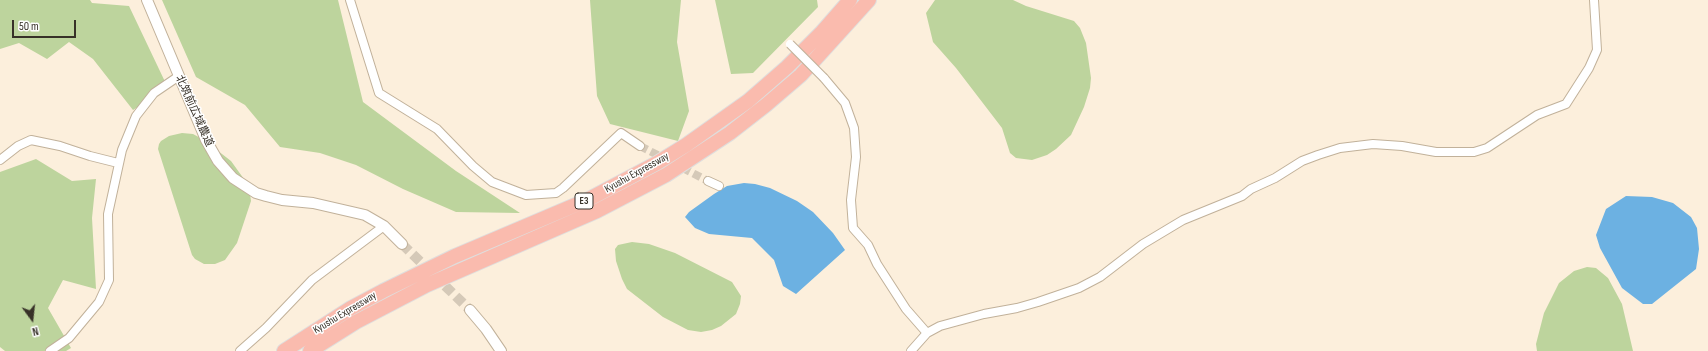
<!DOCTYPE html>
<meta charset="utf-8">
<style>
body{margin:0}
#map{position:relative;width:1708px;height:351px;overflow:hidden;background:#fcefdc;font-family:"Sofia Sans Condensed",sans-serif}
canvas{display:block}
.north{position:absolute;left:12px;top:299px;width:40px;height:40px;-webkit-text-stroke:3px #fff;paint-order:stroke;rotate:165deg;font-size:11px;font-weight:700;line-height:16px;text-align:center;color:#373128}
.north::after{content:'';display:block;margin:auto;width:14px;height:18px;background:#373128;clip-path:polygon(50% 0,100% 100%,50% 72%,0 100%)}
.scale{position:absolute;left:12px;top:20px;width:64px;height:18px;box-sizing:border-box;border:2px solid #373128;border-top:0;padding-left:5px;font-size:12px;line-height:14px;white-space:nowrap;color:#373128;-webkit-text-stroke:3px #fff;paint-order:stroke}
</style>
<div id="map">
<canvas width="1708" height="351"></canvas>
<div class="north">N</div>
<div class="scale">50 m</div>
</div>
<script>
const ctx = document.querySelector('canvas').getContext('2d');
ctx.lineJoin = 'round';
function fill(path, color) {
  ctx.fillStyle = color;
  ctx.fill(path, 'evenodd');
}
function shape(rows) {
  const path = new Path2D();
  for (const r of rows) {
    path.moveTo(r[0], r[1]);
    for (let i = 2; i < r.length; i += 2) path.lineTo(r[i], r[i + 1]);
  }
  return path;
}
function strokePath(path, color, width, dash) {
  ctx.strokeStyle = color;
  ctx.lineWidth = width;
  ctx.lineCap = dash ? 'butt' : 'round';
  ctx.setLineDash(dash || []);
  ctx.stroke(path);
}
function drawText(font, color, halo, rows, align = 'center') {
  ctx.font = font + ' "Sofia Sans Condensed","Noto Sans JP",sans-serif';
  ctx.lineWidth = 3;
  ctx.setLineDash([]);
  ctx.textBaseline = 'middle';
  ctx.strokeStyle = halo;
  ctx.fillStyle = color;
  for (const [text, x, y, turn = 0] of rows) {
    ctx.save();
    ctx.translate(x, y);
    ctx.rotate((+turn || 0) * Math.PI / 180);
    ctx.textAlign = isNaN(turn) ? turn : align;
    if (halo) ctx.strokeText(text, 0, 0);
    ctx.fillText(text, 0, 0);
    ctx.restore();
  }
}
const green = shape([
 [0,0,90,0,92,3,129,6,168,88,133,110,93,59,69,42,47,59,19,43,0,49],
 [162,0,338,0,363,102,456,171,520,213,456,212,403,189,356,165,320,153,280,147,245,105,196,77],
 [590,0,681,0,677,42,689,111,678,141,610,124,597,96],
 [715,0,817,0,818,7,753,73,731,74],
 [935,0,1013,0,1026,6,1074,21,1080,28,1086,43,1091,78,1090,88,1084,107,1071,135,1056,149,1047,155,1032,160,1016,158,1010,153,1002,128,956,68,933,42,926,13],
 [182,133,193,134,204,140,231,161,249,186,251,201,237,243,225,260,215,264,204,264,195,259,192,255,158,149,159,144,161,141,169,136],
 [36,159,72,181,96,179,92,218,96,289,63,280,48,308,71,348,66,351,5,351,0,347,0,172],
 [632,242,649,244,675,253,732,282,741,296,740,304,736,314,721,326,712,330,701,332,688,330,663,317,627,289,622,279,616,261,615,249,618,245],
 [1587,267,1596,268,1608,278,1622,304,1633,351,1537,351,1536,344,1544,313,1559,283,1574,271]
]);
const water = shape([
 [744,183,755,184,770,188,797,201,813,212,833,233,845,250,796,294,783,286,774,260,752,238,709,234,695,228,685,217,689,212,714,194,727,186],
 [1626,196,1652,197,1673,203,1691,217,1697,228,1699,249,1696,269,1652,304,1643,304,1622,288,1600,248,1596,235,1606,209]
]);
const minorTunnel = shape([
 [640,146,708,181]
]);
const tertiaryTunnel = shape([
 [402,244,470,310]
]);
const minor = shape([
 [350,0,379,93,437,129,473,166,492,182,526,195,556,193,563,188,621,133,640,146],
 [824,78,845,103,854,128,856,157,851,200,853,228,868,245,877,264,906,309,927,333],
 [0,160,18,146,31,140,60,146,90,156,118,163],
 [708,181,719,186],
 [50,351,69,338,99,302,109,280,108,214,122,150,136,116,154,93,179,76],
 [240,351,266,328,312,280,384,226],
 [911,351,927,333,940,326,984,314,1017,308,1038,302,1079,288,1100,277,1143,244,1183,220,1242,196,1251,189,1275,178,1302,161,1318,155,1340,148,1373,144,1402,146,1436,152,1474,152,1487,148,1537,115,1566,104,1589,68,1597,50,1594,0]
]);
const tertiary = shape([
 [147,0,206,140,218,161,233,178,256,193,266,196,282,200,313,203,365,215,384,226,402,244],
 [470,310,486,329,501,351]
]);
const motorway = shape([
 [284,351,351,308,383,291,455,256,587,200,657,163,686,145,748,101,787,67,821,33,850,0],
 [310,351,356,322,427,285,597,211,666,175,730,133,766,105,801,75,869,0]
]);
const minorBridge = shape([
 [790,44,824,78]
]);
const shields = [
 [584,201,18]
];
const shieldNames = [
 ["E3",584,201]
];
const streetNames = [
 ["北筑前広域農道",194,111,66],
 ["Kyushu Expressway",637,173,-29],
 ["Kyushu Expressway",345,313,-31]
];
fill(green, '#bdd49d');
fill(water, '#6cb1e2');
strokePath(minorTunnel, '#d5c9b8', 8, [8, 4]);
strokePath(tertiaryTunnel, '#d5c9b8', 10, [10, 5]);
strokePath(minor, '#c1b19a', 10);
strokePath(tertiary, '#c1b19a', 12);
strokePath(motorway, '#dfdedd', 16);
strokePath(minor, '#fff', 8);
strokePath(tertiary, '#fff', 10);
strokePath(motorway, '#fabbae', 14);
strokePath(minorBridge, '#c1b19a', 10, []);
strokePath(minorBridge, '#fff', 8);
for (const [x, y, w] of shields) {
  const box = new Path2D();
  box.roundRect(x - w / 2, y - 8, w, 16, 3);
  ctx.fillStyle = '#fff';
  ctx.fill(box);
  strokePath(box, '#373128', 1);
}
drawText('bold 10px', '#373128', null, shieldNames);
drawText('11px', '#373128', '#fff', streetNames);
</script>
